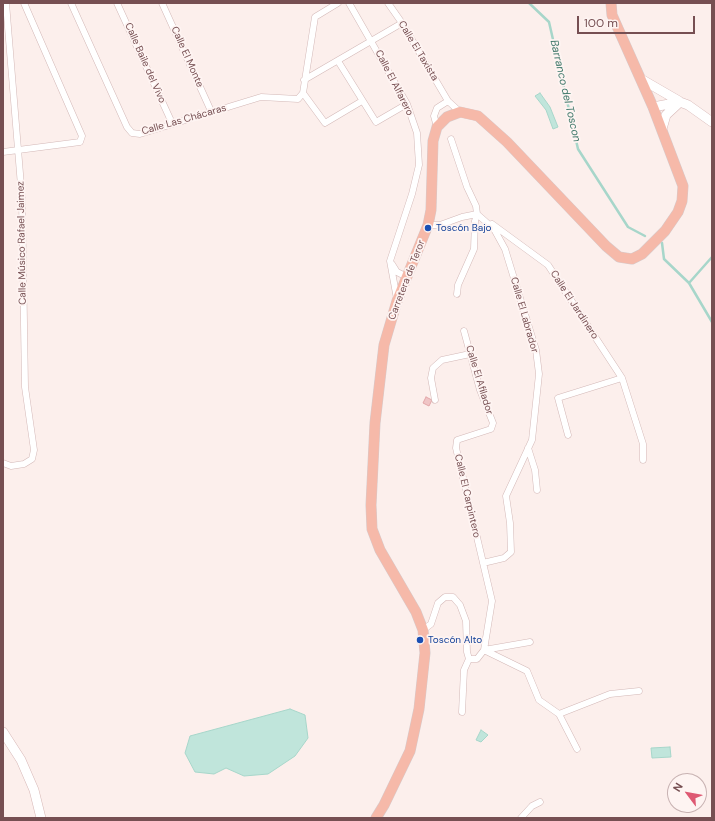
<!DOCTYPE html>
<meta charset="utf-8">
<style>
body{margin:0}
#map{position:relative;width:715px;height:821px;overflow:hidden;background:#fcefec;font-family:"DM Sans",sans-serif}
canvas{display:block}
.frame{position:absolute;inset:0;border:4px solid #764f52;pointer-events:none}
.north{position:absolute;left:667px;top:773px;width:40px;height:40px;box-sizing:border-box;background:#fef4f2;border:1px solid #c8b2b2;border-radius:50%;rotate:302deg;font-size:11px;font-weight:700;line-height:16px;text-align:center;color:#764f52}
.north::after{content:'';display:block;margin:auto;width:14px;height:18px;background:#de5973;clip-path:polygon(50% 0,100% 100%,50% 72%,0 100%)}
.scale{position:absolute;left:577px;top:16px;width:118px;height:18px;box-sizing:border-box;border:2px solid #764f52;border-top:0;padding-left:5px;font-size:12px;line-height:14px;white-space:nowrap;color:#764f52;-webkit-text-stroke:3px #fef4f2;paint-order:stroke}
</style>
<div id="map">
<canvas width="715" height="821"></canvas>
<div class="frame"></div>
<div class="north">N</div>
<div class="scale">100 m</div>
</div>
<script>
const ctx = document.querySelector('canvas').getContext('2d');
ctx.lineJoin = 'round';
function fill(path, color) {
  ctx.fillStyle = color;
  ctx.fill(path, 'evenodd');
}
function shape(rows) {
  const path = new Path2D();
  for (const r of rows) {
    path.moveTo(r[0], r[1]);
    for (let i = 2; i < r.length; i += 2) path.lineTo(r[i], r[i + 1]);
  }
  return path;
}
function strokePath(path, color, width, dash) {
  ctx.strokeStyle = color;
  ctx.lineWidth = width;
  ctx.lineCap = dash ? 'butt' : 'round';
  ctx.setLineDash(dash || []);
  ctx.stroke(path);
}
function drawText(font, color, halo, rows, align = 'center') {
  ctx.font = font + ' "DM Sans",sans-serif';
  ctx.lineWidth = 3.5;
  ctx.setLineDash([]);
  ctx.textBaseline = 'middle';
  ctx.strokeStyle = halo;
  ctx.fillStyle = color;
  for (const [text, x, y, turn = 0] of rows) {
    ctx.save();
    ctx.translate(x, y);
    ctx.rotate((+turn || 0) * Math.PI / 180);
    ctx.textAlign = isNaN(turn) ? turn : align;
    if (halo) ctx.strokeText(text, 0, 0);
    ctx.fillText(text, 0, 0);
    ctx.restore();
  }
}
const water = shape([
 [540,93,550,107,558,127,553,129,546,110,535,96,540,93],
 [290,709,305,715,308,738,295,756,268,774,244,776,226,768,214,774,195,772,185,753,190,736,290,709],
 [481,730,488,735,481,742,476,740,481,730],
 [670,747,671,757,652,758,651,748,670,747]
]);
const stream = shape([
 [529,3,549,22,578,149,628,227,645,236],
 [662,243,664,259,689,283,712,322],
 [689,283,712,257]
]);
const building = shape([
 [426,397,432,400,429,406,423,403,426,397]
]);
const street = shape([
 [71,3,127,127,132,133,140,134,261,97,298,99,303,93],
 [117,3,172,123],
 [162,3,211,111],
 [349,3,407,104,417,133,419,165,412,194,390,261,397,299],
 [388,3,402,23,448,101,460,112],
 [338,61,376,122,407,104],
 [304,80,402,23],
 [303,93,315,17,338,3],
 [303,93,325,123,362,101],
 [437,127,434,116,437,108,448,101],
 [451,139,467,187,476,206,477,214,475,221,474,249,458,285,457,294],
 [3,152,80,142,82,136,24,3],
 [477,214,494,229,505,249,536,350,539,374,532,440,506,496,510,523,511,552,504,558,483,563],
 [492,224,548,265,622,378,643,444,643,460],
 [428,225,440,225,462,217,477,214],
 [392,264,397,272,407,277],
 [435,400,431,378,433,368,442,360,470,354],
 [568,435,558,398,622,378],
 [528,448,535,470,537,490],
 [3,463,11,466,24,464,32,459,34,450,25,387,22,198,6,3],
 [423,630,431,624,438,603,445,597,453,597,460,605,466,621,467,652,469,659,477,659,484,650,492,601,456,448,457,440,491,429,493,423,480,390,464,331],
 [484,650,527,671,539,700,559,714,577,749],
 [484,650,530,642],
 [462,712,464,670,469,659],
 [559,714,610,694,639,691],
 [521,818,532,806,540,802]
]);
const secondary = shape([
 [641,79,679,101],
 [653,107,680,102,688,105,712,122],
 [662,129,666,115,680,102],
 [3,732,21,760,34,790,41,818]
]);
const primary = shape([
 [376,818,384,805,410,751,419,709,425,653,423,630,416,612,380,550,372,529,371,505,375,423,384,345,397,301,428,225,431,210,433,141,437,127,447,117,460,112,478,116,507,142,606,246,619,257,632,259,642,254,665,231,678,212,682,201,683,186,653,107,612,15,611,3]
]);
const markers = [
 [428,228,4,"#1a4fb4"],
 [420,640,4,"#1a4fb4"]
];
const streetNames = [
 ["Calle El Taxista",418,51,59],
 ["Calle El Monte",187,57,66],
 ["Calle Baile del Vivo",145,63,66],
 ["Calle El Alfarero",394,83,63],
 ["Calle Las Chácaras",184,120,-16],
 ["Calle Músico Rafael Jaimez",22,243,-91],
 ["Carretera de Teror",407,280,-69],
 ["Calle El Jardinero",574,305,57],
 ["Calle El Labrador",524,315,74],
 ["Calle El Afilador",479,380,73],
 ["Calle El Carpintero",467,496,77]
];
const transitNames = [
 ["Toscón Bajo",436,228],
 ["Toscón Alto",428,640]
];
const waterNames = [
 ["Barranco del Toscon",565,91,77]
];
fill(water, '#c0e5db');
strokePath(water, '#a7d6ca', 1);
strokePath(stream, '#a7d6ca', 2.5);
fill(building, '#f0c5c6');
strokePath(building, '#e2a6a8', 1);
strokePath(street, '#d3b8b7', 7);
strokePath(secondary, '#d7b8b7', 10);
strokePath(primary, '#d6cacb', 11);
strokePath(street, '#fff', 6);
strokePath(secondary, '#fff', 9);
strokePath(primary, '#f6b9a9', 10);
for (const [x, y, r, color] of markers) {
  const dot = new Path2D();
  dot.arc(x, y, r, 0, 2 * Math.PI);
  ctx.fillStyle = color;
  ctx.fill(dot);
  strokePath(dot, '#fef4f2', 1.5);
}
drawText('10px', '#764f52', '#fef4f2', streetNames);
drawText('10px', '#164399', '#fef4f2', transitNames, 'left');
drawText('italic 11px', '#427a6c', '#fef4f2', waterNames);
</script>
